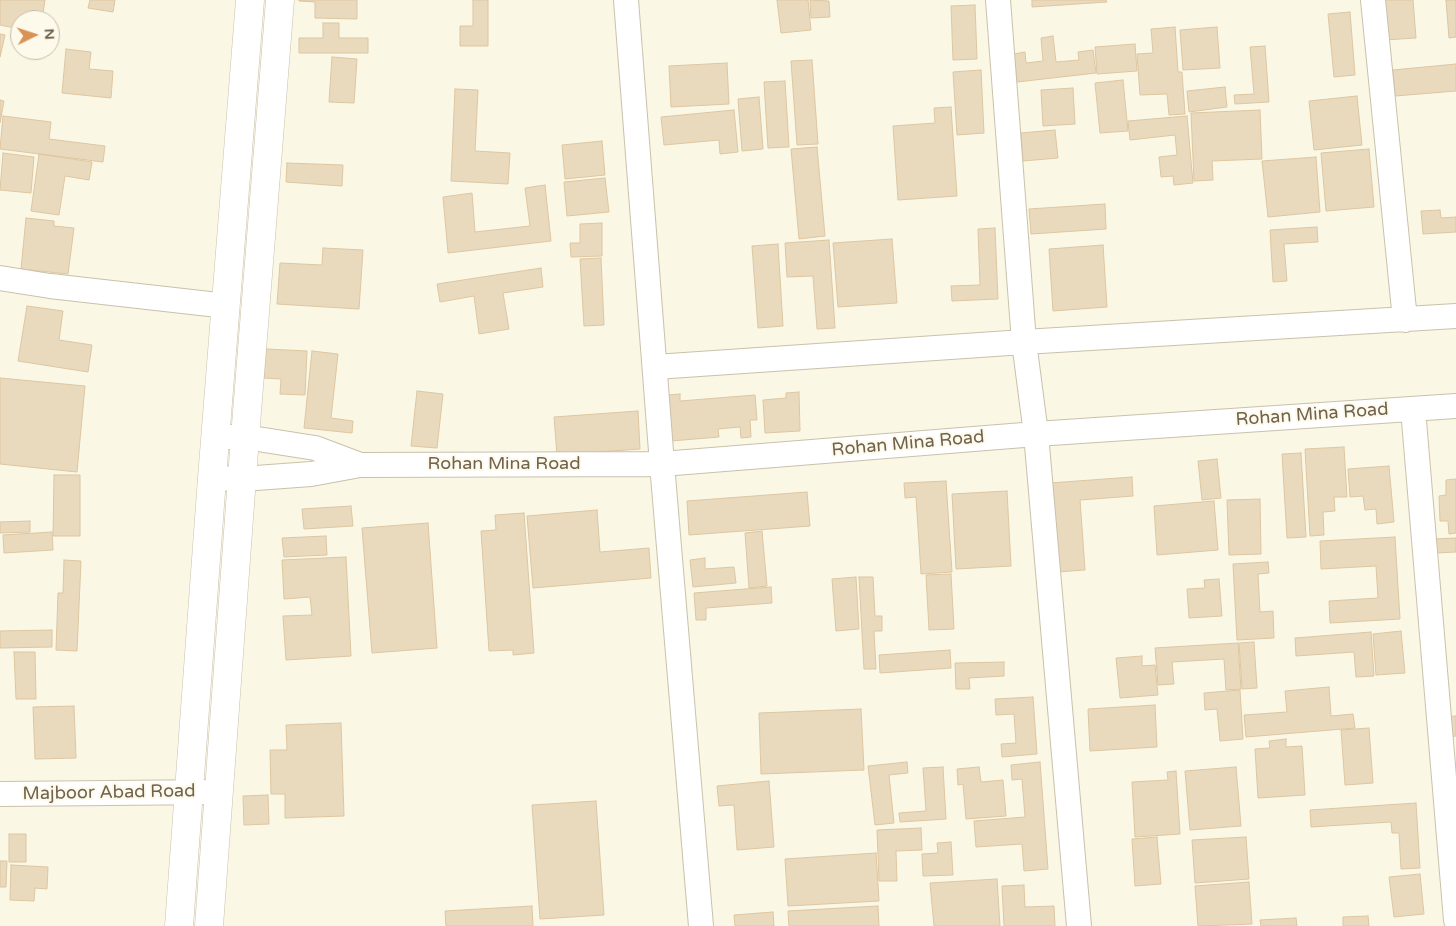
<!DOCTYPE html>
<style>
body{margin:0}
#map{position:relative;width:1456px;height:926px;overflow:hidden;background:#faf7e5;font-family:"Varela Round",sans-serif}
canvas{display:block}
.north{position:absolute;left:10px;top:10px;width:50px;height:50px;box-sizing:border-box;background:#fdfaeb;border:1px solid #c5bdac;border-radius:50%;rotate:86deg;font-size:14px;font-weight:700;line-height:20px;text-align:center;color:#70624d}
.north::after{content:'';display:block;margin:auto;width:18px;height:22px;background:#d89256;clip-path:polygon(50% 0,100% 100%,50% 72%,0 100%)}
</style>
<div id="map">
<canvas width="1456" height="926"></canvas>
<div class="north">N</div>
</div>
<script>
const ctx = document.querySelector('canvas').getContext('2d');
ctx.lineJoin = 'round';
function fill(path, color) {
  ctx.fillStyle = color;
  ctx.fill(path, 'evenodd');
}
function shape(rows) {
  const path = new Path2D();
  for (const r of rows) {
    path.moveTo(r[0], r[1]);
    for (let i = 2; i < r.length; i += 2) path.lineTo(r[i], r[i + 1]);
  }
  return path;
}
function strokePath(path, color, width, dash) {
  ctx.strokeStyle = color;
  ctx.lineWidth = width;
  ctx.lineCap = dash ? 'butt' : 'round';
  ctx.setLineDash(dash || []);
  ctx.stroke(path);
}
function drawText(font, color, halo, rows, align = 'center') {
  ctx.font = font + ' "Varela Round",sans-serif';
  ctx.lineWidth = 4;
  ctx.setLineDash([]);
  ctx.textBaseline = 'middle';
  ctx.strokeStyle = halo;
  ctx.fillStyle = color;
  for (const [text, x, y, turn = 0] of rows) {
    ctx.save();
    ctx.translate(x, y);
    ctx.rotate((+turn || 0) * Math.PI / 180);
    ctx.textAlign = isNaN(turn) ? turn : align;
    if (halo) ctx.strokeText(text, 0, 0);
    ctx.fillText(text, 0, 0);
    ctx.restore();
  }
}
const building = shape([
 [0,0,45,0,42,20,20,20,20,29,0,25,0,0],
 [90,0,115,0,113,12,88,8,90,0],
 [299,0,357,0,357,19,315,18,315,2,299,1,299,0],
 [473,0,488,0,488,46,460,46,460,26,473,26,473,0],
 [777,0,808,0,811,30,781,33,777,0],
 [810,0,829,1,830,17,811,18,810,0],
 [1032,0,1106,0,1107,2,1032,7,1032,0],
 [1382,0,1413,0,1416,38,1384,40,1382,0],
 [1446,0,1456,0,1456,37,1449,38,1446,0],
 [975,5,977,59,953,60,951,6,975,5],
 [1350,12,1355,75,1334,77,1328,14,1350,12],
 [323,23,339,23,339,38,368,38,368,53,299,53,299,38,323,38,323,23],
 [1175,27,1178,72,1182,72,1185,114,1169,115,1167,94,1140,95,1137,54,1153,53,1151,29,1175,27],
 [1217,27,1220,68,1183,70,1180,30,1217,27],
 [0,34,5,35,0,57,0,34],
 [1053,36,1056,62,1079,60,1078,52,1093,50,1096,73,1017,82,1014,54,1025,52,1026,63,1043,61,1041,38,1053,36],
 [1135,44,1137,71,1097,74,1095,47,1135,44],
 [1265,46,1269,102,1235,104,1234,95,1254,94,1250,47,1265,46],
 [66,49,91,52,89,69,113,71,111,98,62,93,66,49],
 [332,57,357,59,354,103,329,102,332,57],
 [812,60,818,144,797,145,791,61,812,60],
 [727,63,729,104,671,107,669,66,727,63],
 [1456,64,1456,91,1395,96,1393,70,1456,64],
 [981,70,984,133,957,135,953,72,981,70],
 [1123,80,1128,131,1100,133,1095,83,1123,80],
 [785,81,789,147,768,148,764,82,785,81],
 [1225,87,1227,107,1189,112,1187,91,1225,87],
 [1073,88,1075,124,1043,126,1041,90,1073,88],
 [455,89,478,90,475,151,510,153,508,184,451,181,455,89],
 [1357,96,1362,145,1314,150,1309,101,1357,96],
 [759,97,763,149,742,151,738,99,759,97],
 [0,100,4,101,0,123,0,100],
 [951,107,957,196,898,200,893,126,935,123,934,108,951,107],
 [734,110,738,152,720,154,719,140,664,145,661,117,734,110],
 [1260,110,1262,159,1212,161,1213,180,1194,181,1191,113,1260,110],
 [3,116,51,122,49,139,105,146,103,162,0,149,3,116],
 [1187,116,1193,183,1174,185,1173,176,1161,177,1159,157,1177,155,1175,135,1130,140,1128,121,1187,116],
 [1055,130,1058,158,1023,161,1021,133,1055,130],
 [602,141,605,175,565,179,562,145,602,141],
 [817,147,825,236,799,239,791,149,817,147],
 [1369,149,1374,207,1326,211,1321,153,1369,149],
 [3,153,34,157,31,193,0,190,3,153],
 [39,154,92,162,89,180,65,176,59,215,31,211,39,154],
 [1316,157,1320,212,1268,217,1262,161,1316,157],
 [287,163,343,165,342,186,286,182,287,163],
 [605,178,609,212,567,216,564,182,605,178],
 [545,185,551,241,448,253,443,197,472,193,475,232,530,226,525,188,545,185],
 [1105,204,1106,229,1031,234,1029,209,1105,204],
 [1440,210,1441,218,1456,217,1456,232,1423,234,1421,211,1440,210],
 [26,218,54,221,54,226,74,228,68,274,21,269,26,218],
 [602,223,602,256,571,257,570,243,580,243,580,224,602,223],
 [1317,227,1318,242,1284,244,1287,281,1273,282,1270,230,1317,227],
 [995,228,998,299,952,301,951,286,980,285,978,229,995,228],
 [892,239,897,303,838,307,833,243,892,239],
 [829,240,835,328,817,329,813,276,787,277,785,243,829,240],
 [778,244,783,326,758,328,752,246,778,244],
 [1103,245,1107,307,1053,311,1049,249,1103,245],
 [323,248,363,250,359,309,277,304,280,263,322,265,323,248],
 [601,258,604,325,584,326,580,259,601,258],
 [541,268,543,287,503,293,509,329,479,334,474,296,440,302,437,284,541,268],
 [27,306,63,311,59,340,92,345,88,372,18,361,27,306],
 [266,349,307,351,305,395,280,394,281,379,264,378,266,349],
 [312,351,338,354,331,418,353,421,352,433,304,428,312,351],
 [0,378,85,386,77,472,0,464,0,378],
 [417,391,443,394,437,448,411,446,417,391],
 [799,392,800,431,765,433,763,400,786,398,786,393,799,392],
 [680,394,680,401,755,395,757,420,750,420,751,437,741,438,740,427,718,429,719,437,671,441,667,395,680,394],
 [638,411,640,449,557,455,554,417,638,411],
 [1344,447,1347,497,1334,497,1335,511,1323,512,1324,535,1310,536,1305,449,1344,447],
 [1301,453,1306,537,1287,538,1282,454,1301,453],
 [1217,459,1221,498,1202,500,1198,461,1217,459],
 [1389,466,1394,522,1377,524,1376,509,1365,510,1363,496,1350,497,1348,469,1389,466],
 [54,475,80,475,80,536,53,536,54,475],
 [1132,477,1133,496,1080,500,1085,570,1057,572,1050,483,1132,477],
 [1456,479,1456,533,1449,534,1448,521,1440,521,1439,496,1446,495,1446,480,1456,479],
 [946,481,952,572,921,574,916,497,905,498,904,483,946,481],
 [1007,491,1011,566,956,569,952,494,1007,491],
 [807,492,810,526,689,535,687,501,807,492],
 [1260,499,1261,554,1229,555,1227,500,1260,499],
 [1214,501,1218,550,1157,555,1154,506,1214,501],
 [351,506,353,526,304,529,302,509,351,506],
 [597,510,600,552,649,548,651,578,533,588,527,516,597,510],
 [524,513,534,653,513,655,513,650,489,651,481,531,496,530,495,515,524,513],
 [30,521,30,532,0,533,0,522,30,521],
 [428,523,437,648,372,653,362,528,428,523],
 [762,531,767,586,749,588,745,533,762,531],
 [52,532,53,550,4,553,3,535,52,532],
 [326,536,327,555,284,557,282,538,326,536],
 [1395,537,1400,619,1330,623,1329,601,1378,598,1376,566,1321,569,1320,541,1395,537],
 [1456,538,1456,552,1435,553,1434,539,1456,538],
 [346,557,351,656,286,660,283,616,312,615,310,597,284,599,282,560,346,557],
 [705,558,705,569,734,567,736,583,693,587,690,560,705,558],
 [64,560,81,561,77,651,56,650,58,593,63,593,64,560],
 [1268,562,1269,573,1258,574,1260,612,1273,611,1274,638,1237,640,1233,564,1268,562],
 [951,574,954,629,929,630,926,575,951,574],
 [856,577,859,629,836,631,832,579,856,577],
 [859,577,873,577,875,616,882,616,882,631,874,631,876,669,864,669,859,577],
 [1219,579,1222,616,1189,618,1187,589,1205,588,1204,580,1219,579],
 [771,587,772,603,706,608,706,620,696,620,694,593,771,587],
 [52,630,52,647,0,648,0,631,52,630],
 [1401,631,1405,673,1376,675,1373,634,1401,631],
 [1371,632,1374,676,1356,677,1354,652,1296,656,1295,638,1371,632],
 [1254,642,1257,688,1242,689,1239,643,1254,642],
 [1238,643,1241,689,1226,690,1224,659,1172,662,1174,684,1158,685,1155,648,1238,643],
 [950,650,951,668,880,673,879,655,950,650],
 [14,652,35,652,36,699,16,699,14,652],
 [1142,656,1142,666,1155,665,1158,695,1120,698,1116,658,1142,656],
 [1004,662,1004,676,969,678,970,689,956,689,955,663,1004,662],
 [1329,687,1331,716,1353,714,1355,728,1246,737,1244,715,1287,712,1285,691,1329,687],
 [1240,690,1243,739,1220,741,1217,709,1205,710,1204,693,1240,690],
 [1033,697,1037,754,1002,757,1001,744,1016,743,1014,714,996,715,995,699,1033,697],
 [1155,705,1157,747,1090,751,1088,709,1155,705],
 [74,706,76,758,35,759,33,707,74,706],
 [861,709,864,770,761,774,759,713,861,709],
 [1456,716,1456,736,1447,737,1445,717,1456,716],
 [341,723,344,816,285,818,285,794,271,794,270,750,287,750,286,725,341,723],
 [1369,728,1373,783,1345,785,1341,730,1369,728],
 [1286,739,1286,747,1302,746,1305,795,1258,798,1255,749,1270,748,1269,741,1286,739],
 [907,762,908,773,889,775,894,823,875,825,868,766,907,762],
 [1040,762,1048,869,1024,871,1022,844,976,847,974,821,1025,817,1022,779,1012,780,1011,765,1040,762],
 [943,767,946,819,900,822,899,813,926,811,923,768,943,767],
 [979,767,981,782,1003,780,1006,816,966,819,963,784,958,785,957,769,979,767],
 [1236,767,1241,826,1190,830,1185,771,1236,767],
 [1176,771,1180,834,1135,837,1132,782,1168,780,1167,772,1176,771],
 [769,781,774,847,737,850,734,805,719,806,717,786,769,781],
 [268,795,269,824,244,825,243,796,268,795],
 [596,801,604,915,540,919,532,805,596,801],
 [1416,803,1420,868,1401,869,1399,833,1392,833,1391,822,1311,827,1310,810,1416,803],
 [921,828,922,850,896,851,897,881,879,881,877,830,921,828],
 [9,834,26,834,26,862,9,862,9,834],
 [1157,837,1161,884,1135,886,1132,839,1157,837],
 [1246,837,1249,879,1195,883,1192,840,1246,837],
 [951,842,953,875,923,876,922,854,938,853,937,843,951,842],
 [876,853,879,901,788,906,785,859,876,853],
 [0,861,7,861,6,887,0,887,0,861],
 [11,865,48,867,47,889,35,888,34,901,10,900,11,865],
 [1420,874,1424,914,1394,917,1389,877,1420,874],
 [997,879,1000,926,934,926,930,883,997,879],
 [1249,882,1252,924,1198,926,1195,886,1249,882],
 [1024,885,1025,907,1054,906,1055,926,1004,926,1002,886,1024,885],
 [532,906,533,926,446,926,445,911,532,906],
 [878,906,879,926,789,926,788,911,878,906],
 [773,912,774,926,735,926,734,915,773,912],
 [1368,916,1369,926,1343,926,1343,917,1368,916],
 [1296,918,1297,926,1261,926,1260,920,1296,918]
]);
const minor = shape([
 [626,0,662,464,701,926],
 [998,0,1024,342,1036,434,1079,926],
 [1373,0,1405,320],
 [0,278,50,286,227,306],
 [655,367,1024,342,1456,316],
 [1413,409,1456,920],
 [228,437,245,437,315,448,360,465],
 [212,478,242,479,311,474,360,465,662,464,1036,434,1456,406],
 [0,794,219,792]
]);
const tertiary = shape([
 [179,926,212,478,250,0],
 [209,926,245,437,280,0]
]);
const streetNames = [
 ["Rohan Mina Road",1312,415,-4],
 ["Rohan Mina Road",908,444,-5],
 ["Rohan Mina Road",504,464],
 ["Majboor Abad Road",109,793,-1]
];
fill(building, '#eadabd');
strokePath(building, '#ddc6a1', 1);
strokePath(minor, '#cac1ac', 26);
strokePath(tertiary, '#cac1ac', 29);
strokePath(minor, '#fff', 24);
strokePath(tertiary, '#fff', 28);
drawText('18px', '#70624d', '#fdfaeb', streetNames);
</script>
